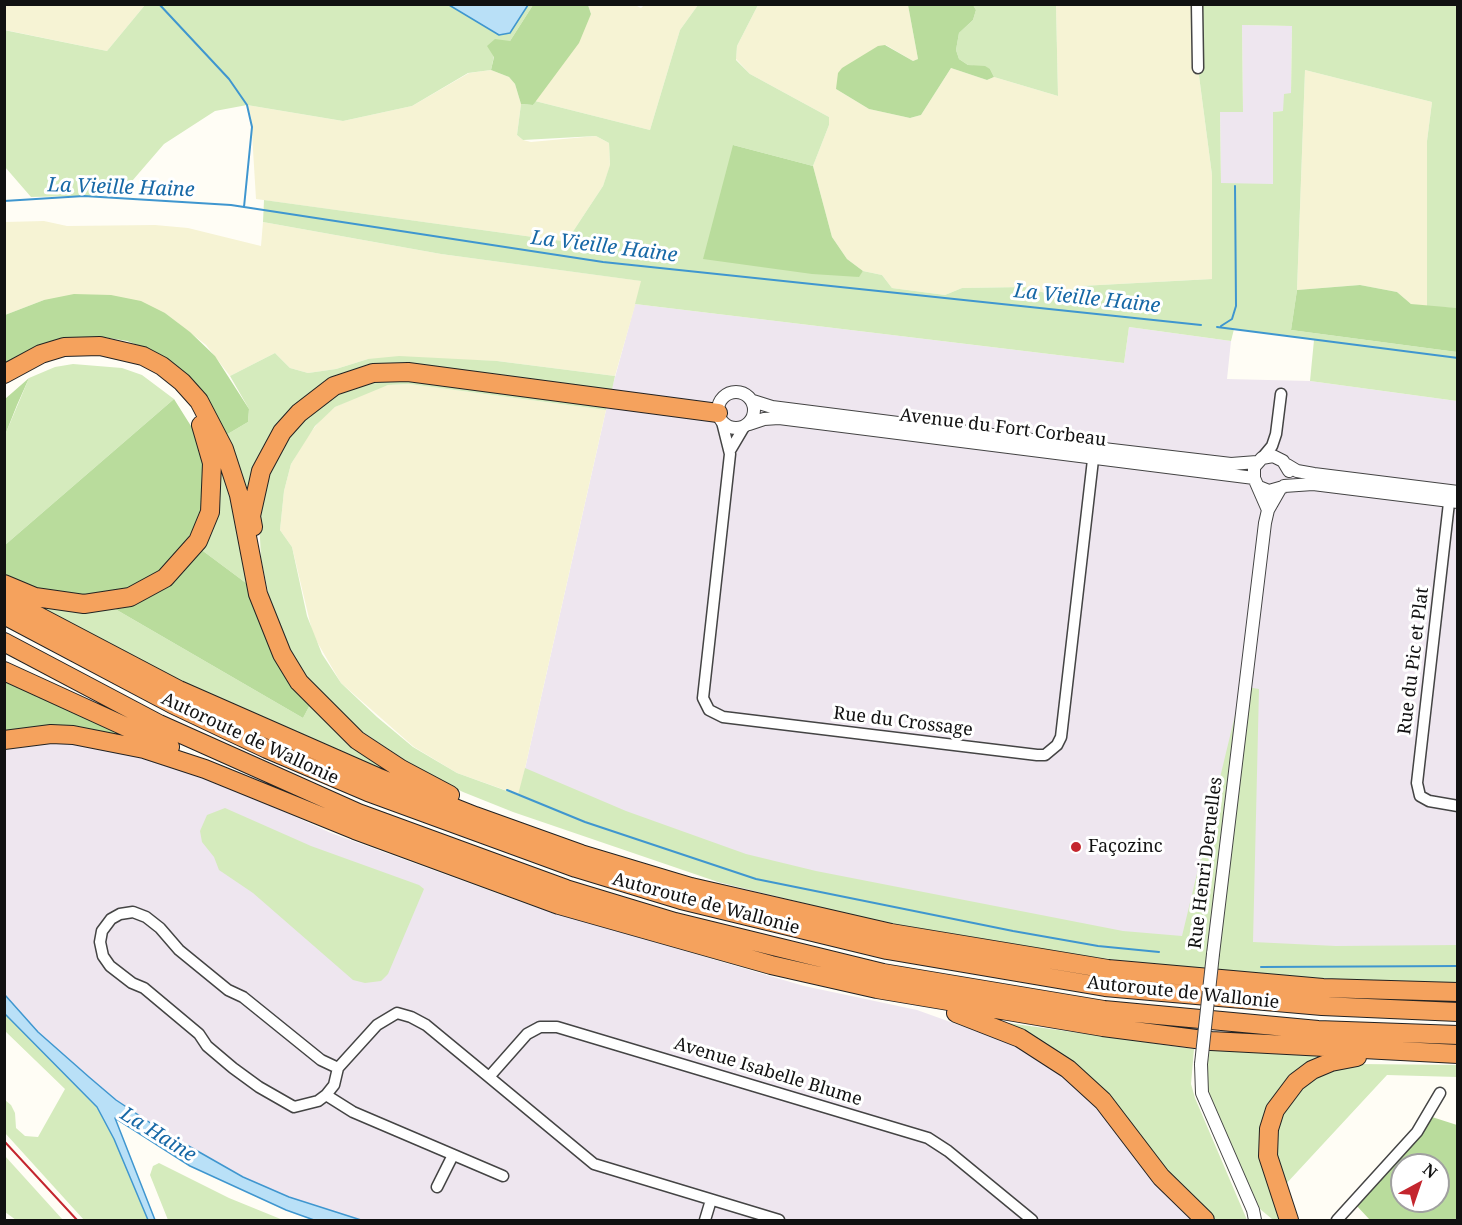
<!DOCTYPE html>
<meta charset="utf-8">
<style>
body{margin:0}
#map{position:relative;width:1462px;height:1225px;overflow:hidden;background:#fffdf5;font-family:"Noto Serif",serif}
canvas{display:block}
.frame{position:absolute;inset:0;border:6px solid #111;pointer-events:none}
.north{position:absolute;left:1390px;top:1153px;width:60px;height:60px;box-sizing:border-box;background:#fff;border:2px solid #a0a0a0;border-radius:50%;rotate:40deg;font-size:16px;font-weight:700;line-height:24px;text-align:center;color:#111}
.north::after{content:'';display:block;margin:auto;width:21px;height:27px;background:#c4262e;clip-path:polygon(50% 0,100% 100%,50% 72%,0 100%)}
</style>
<div id="map">
<canvas width="1462" height="1225"></canvas>
<div class="frame"></div>
<div class="north">N</div>
</div>
<script>
const ctx = document.querySelector('canvas').getContext('2d');
ctx.lineJoin = 'round';
function fill(path, color) {
  ctx.fillStyle = color;
  ctx.fill(path, 'evenodd');
}
function shape(rows) {
  const path = new Path2D();
  for (const r of rows) {
    if (r.length === 3) {
      path.moveTo(r[0] + r[2], r[1]);
      path.arc(r[0], r[1], r[2], 0, 2 * Math.PI);
      continue;
    }
    path.moveTo(r[0], r[1]);
    for (let i = 2; i < r.length; i += 2) path.lineTo(r[i], r[i + 1]);
  }
  return path;
}
function strokePath(path, color, width, dash) {
  ctx.strokeStyle = color;
  ctx.lineWidth = width;
  ctx.lineCap = dash ? 'butt' : 'round';
  ctx.setLineDash(dash || []);
  ctx.stroke(path);
}
function drawText(font, color, halo, rows, align = 'center') {
  ctx.font = font + ' "Noto Serif",serif';
  ctx.lineWidth = 6;
  ctx.setLineDash([]);
  ctx.textBaseline = 'middle';
  ctx.strokeStyle = halo;
  ctx.fillStyle = color;
  for (const [text, x, y, turn = 0] of rows) {
    ctx.save();
    ctx.translate(x, y);
    ctx.rotate((+turn || 0) * Math.PI / 180);
    ctx.textAlign = isNaN(turn) ? turn : align;
    if (halo) ctx.strokeText(text, 0, 0);
    ctx.fillText(text, 0, 0);
    ctx.restore();
  }
}
const industrial = shape([
 [1242,25,1292,26,1291,94,1283,111,1273,112,1274,184,1221,184,1220,112,1243,112],
 [635,304,1124,363,1129,327,1231,341,1227,379,1310,381,1457,401,1457,983,784,899,718,882,519,795,606,410],
 [54,743,76,743,142,756,221,783,331,833,532,906,804,986,917,1010,1023,1048,1051,1066,1089,1098,1195,1220,361,1220,289,1197,243,1177,198,1153,116,1100,38,1032,5,995,4,750]
]);
const farmland = shape([
 [4,5,145,5,107,51,5,30],
 [588,5,635,5,641,8,644,5,698,5,680,30,650,130,535,101,591,14],
 [758,5,908,5,918,59,913,61,886,45,836,89,869,109,910,118,921,115,951,68,987,80,994,77,1058,96,1056,5,1197,5,1198,68,1212,175,1212,279,1081,286,1055,296,1025,287,962,288,945,295,892,288,882,275,863,271,847,259,832,237,813,166,829,125,829,117,750,74,736,59,737,46],
 [491,70,509,77,515,84,521,104,517,135,523,140,531,142,596,136,609,143,610,166,603,186,572,233,562,241,256,199,251,117,247,105,343,121,412,106,469,73],
 [1305,70,1432,102,1427,141,1427,307,1411,304,1397,292,1360,285,1297,290],
 [44,221,67,226,155,225,188,228,261,246,263,222,441,254,642,281,615,376,497,361,459,360,368,359,336,369,308,373,290,368,275,353,230,376,206,345,165,313,44,300,5,315,5,222],
 [409,384,606,410,519,795,457,773,414,747,341,683,313,635,292,547,280,530,284,491,291,464,307,437,322,418,335,407,372,390,388,385]
]);
const green = shape([
 [145,5,533,5,510,41,494,56,491,70,468,73,412,106,343,121,247,105,215,111,164,144,120,195,31,197,5,167,4,30,107,51],
 [698,5,758,5,737,46,736,60,750,74,829,117,829,125,813,166,733,145,858,277,863,271,882,275,892,288,945,295,962,288,1025,287,1055,296,1081,286,1212,279,1212,175,1198,68,1197,5,1457,5,1457,308,1427,307,1427,141,1432,102,1305,70,1297,290,1291,330,1457,352,1457,401,1310,381,1314,340,1287,336,1234,329,1231,341,1129,327,1124,363,635,304,641,281,441,254,263,222,264,200,562,241,572,233,603,186,610,165,609,143,596,136,523,140,517,135,521,104,533,105,535,101,650,130,680,30],
 [1242,25,1292,26,1291,93,1284,94,1283,111,1273,112,1273,184,1221,183,1220,112,1243,112],
 [973,5,1056,5,1058,96,994,77,990,69,968,65,959,59,956,50,959,33,973,20,976,10],
 [275,353,290,368,308,373,336,369,368,359,399,356,497,361,615,376,611,394,395,367,304,403,249,503,226,435,248,422,249,409,230,376],
 [73,364,122,368,142,375,174,399,5,545,5,435,29,378,55,367],
 [387,378,608,402,606,410,409,384,388,385,335,407,315,426,291,464,284,491,280,530,292,547,307,616,322,654,341,683,377,717,413,747,457,773,518,795,525,768,626,811,746,854,816,871,1123,931,1182,936,1242,686,1259,689,1253,942,1336,946,1457,945,1457,983,1377,982,1189,969,1085,956,877,921,718,882,513,812,463,792,424,773,345,720,308,681,292,656,272,611,261,558,259,519,263,486,278,451,303,418,338,393],
 [217,441,254,589,199,548,207,531],
 [5,592,110,606,303,718,311,703,449,800,184,683],
 [225,808,311,846,419,885,424,889,388,974,381,981,365,983,353,980,253,893,219,870,214,857,202,842,200,831,207,815],
 [5,1014,97,1107,114,1139,148,1220,84,1220,5,1133,5,1100,11,1105,15,1113,16,1128,25,1136,38,1137,65,1089,5,1031],
 [994,1021,1194,1049,1191,1084,1195,1098,1247,1220,1212,1220,1193,1204,1129,1125],
 [1210,1049,1326,1057,1269,1113,1285,1220,1272,1219,1260,1209,1209,1097,1206,1070],
 [1358,1064,1457,1065,1457,1077,1387,1075,1285,1185,1277,1165,1275,1143,1278,1122,1288,1102,1308,1081,1332,1069],
 [4,1156,5,1156,63,1220,16,1220,5,1212],
 [159,1163,229,1198,283,1220,168,1220,150,1175,153,1166]
]);
const forest = shape([
 [533,5,588,5,591,14,579,43,533,105,521,104,515,84,509,77,491,70,494,57,487,46,495,39,510,41],
 [908,5,973,5,976,10,973,20,959,33,956,50,959,59,968,65,985,66,990,69,994,77,987,80,951,68,921,115,910,118,869,109,836,89,838,73,842,68,878,46,885,45,913,61,918,59],
 [733,145,813,166,832,237,847,259,863,271,859,277,812,274,703,259],
 [1360,285,1397,292,1411,304,1457,308,1457,352,1291,330,1297,290],
 [74,294,111,295,141,301,165,313,190,332,215,356,249,409,248,422,226,435,148,349,127,341,103,337,61,340,5,366,5,315,44,300],
 [29,378,17,405,5,435,5,399],
 [174,399,196,434,205,458,203,501,196,527,168,564,146,582,108,596,55,594,5,577,5,545],
 [199,548,254,589,311,703,303,718,110,606],
 [4,679,146,745,5,735],
 [1432,1117,1457,1125,1457,1220,1370,1220,1355,1204],
 [1402,1165,1438,1165,1438,1201,1402,1201]
]);
const water = shape([
 [449,5,528,4,528,5,510,33,499,35,449,5],
 [5,995,38,1032,89,1077,116,1100,164,1132,243,1177,289,1197,361,1220,314,1220,286,1210,190,1166,115,1118,155,1220,148,1220,114,1139,97,1107,5,1014,5,995]
]);
const stream = shape([
 [159,4,229,79,247,105,252,127,244,207],
 [4,201,84,196,231,205,603,262,1201,325],
 [1221,326,1232,319,1236,306,1235,186],
 [1217,327,1458,358],
 [507,790,585,822,756,879,1013,931,1098,946,1159,952],
 [1261,967,1458,966]
]);
const minor = shape([
 [1197,4,1198,68],
 [722,422,730,454,703,698,709,710,723,717,1037,755,1045,755,1057,745,1061,737,1094,451],
 [731,449,744,427],
 [1262,458,1272,446,1276,434,1281,394],
 [1450,494,1417,783,1420,796,1429,801,1458,806],
 [338,1068,321,1060,243,997,228,990,179,950,160,928,146,917,133,912,120,914,111,919,102,931,100,942,103,956,110,966,132,983,144,988,199,1034,207,1046,233,1068,259,1087,294,1107,318,1101,326,1095,334,1085,338,1068,377,1025,397,1013,411,1017,426,1025,489,1077,527,1034,540,1027,557,1027,928,1138,948,1151,1032,1220],
 [489,1077,594,1164,779,1220],
 [326,1095,353,1112,503,1176],
 [437,1187,453,1155],
 [705,1220,711,1200],
 [1337,1220,1417,1132,1440,1093]
]);
const tertiary = shape([
 [736,410,18],
 [753,401,772,407,1095,448,1231,464,1257,462],
 [749,424,764,419,779,418,1254,478],
 [1287,465,1297,471,1314,474,1458,492],
 [1284,486,1313,484,1458,502],
 [1259,487,1269,491,1283,487],
 [1268,510,1254,478,1254,467,1262,458,1273,456,1283,461,1289,471],
 [1213,954,1265,523,1268,510,1280,489],
 [1201,1064,1202,1093,1253,1210,1255,1220]
]);
const motorway = shape([
 [4,374,41,354,64,347,100,346,143,356,162,366,182,382,199,401,224,449,239,495,258,594,282,654,299,682,357,740,401,769,450,795],
 [253,527,251,516,261,471,282,432,299,413,334,386,373,373,408,372,718,413],
 [4,584,35,597,84,604,130,597,165,578,198,541,210,512,212,463,201,425],
 [4,598,179,690,377,777,475,816,581,854,691,887,891,933,1108,969,1323,988,1458,992],
 [4,615,172,704,267,749,368,792,576,868,681,900,887,950,1105,987,1322,1006,1458,1012],
 [4,642,159,724,358,813,566,889,675,922,883,973,1104,1010,1318,1030,1458,1035],
 [4,671,170,747],
 [4,740,51,734,73,735,144,749,205,769,355,830,559,905,771,965,877,989,1103,1027,1211,1041,1458,1054],
 [956,1013,1020,1038,1068,1069,1103,1101,1161,1177,1205,1220],
 [1289,1220,1268,1156,1269,1129,1275,1110,1296,1082,1312,1070,1331,1062,1357,1057]
]);
const rail = shape([
 [4,1141,77,1220]
]);
const tertiaryBridge = shape([
 [1201,1064,1213,954]
]);
const markers = [
 [1076,847,6,"#c4262e"]
];
const streetNames = [
 ["Avenue du Fort Corbeau",1003,428,7],
 ["Rue du Pic et Plat",1414,661,-83],
 ["Rue du Crossage",903,722,7],
 ["Autoroute de Wallonie",250,739,25],
 ["Rue Henri Deruelles",1206,863,-83],
 ["Autoroute de Wallonie",706,904,15],
 ["Autoroute de Wallonie",1183,993,6],
 ["Avenue Isabelle Blume",768,1072,17]
];
const poiNames = [
 ["Façozinc",1088,847]
];
const waterNames = [
 ["La Vieille Haine",121,188,2],
 ["La Vieille Haine",604,247,7],
 ["La Vieille Haine",1087,299,6],
 ["La Haine",158,1135,32]
];
fill(industrial, '#eee6ef');
fill(farmland, '#f6f3d4');
fill(green, '#d5ebbd');
fill(forest, '#b9dc9c');
fill(water, '#b9e0f7');
strokePath(water, '#3f96cf', 1.5);
strokePath(stream, '#3f96cf', 2);
strokePath(minor, '#444', 13);
strokePath(tertiary, '#444', 14);
strokePath(motorway, '#222', 20);
strokePath(minor, '#fff', 10);
strokePath(tertiary, '#fff', 12);
strokePath(motorway, '#f5a25d', 18);
strokePath(rail, '#c4262e', 2);
strokePath(tertiaryBridge, '#444', 14, []);
strokePath(tertiaryBridge, '#fff', 12);
for (const [x, y, r, color] of markers) {
  const dot = new Path2D();
  dot.arc(x, y, r, 0, 2 * Math.PI);
  ctx.fillStyle = color;
  ctx.fill(dot);
  strokePath(dot, '#fff', 2);
}
drawText('18px', '#111', '#fff', streetNames);
drawText('18px', '#111', '#fff', poiNames, 'left');
drawText('italic 20px', '#1768a6', '#fff', waterNames);
</script>
